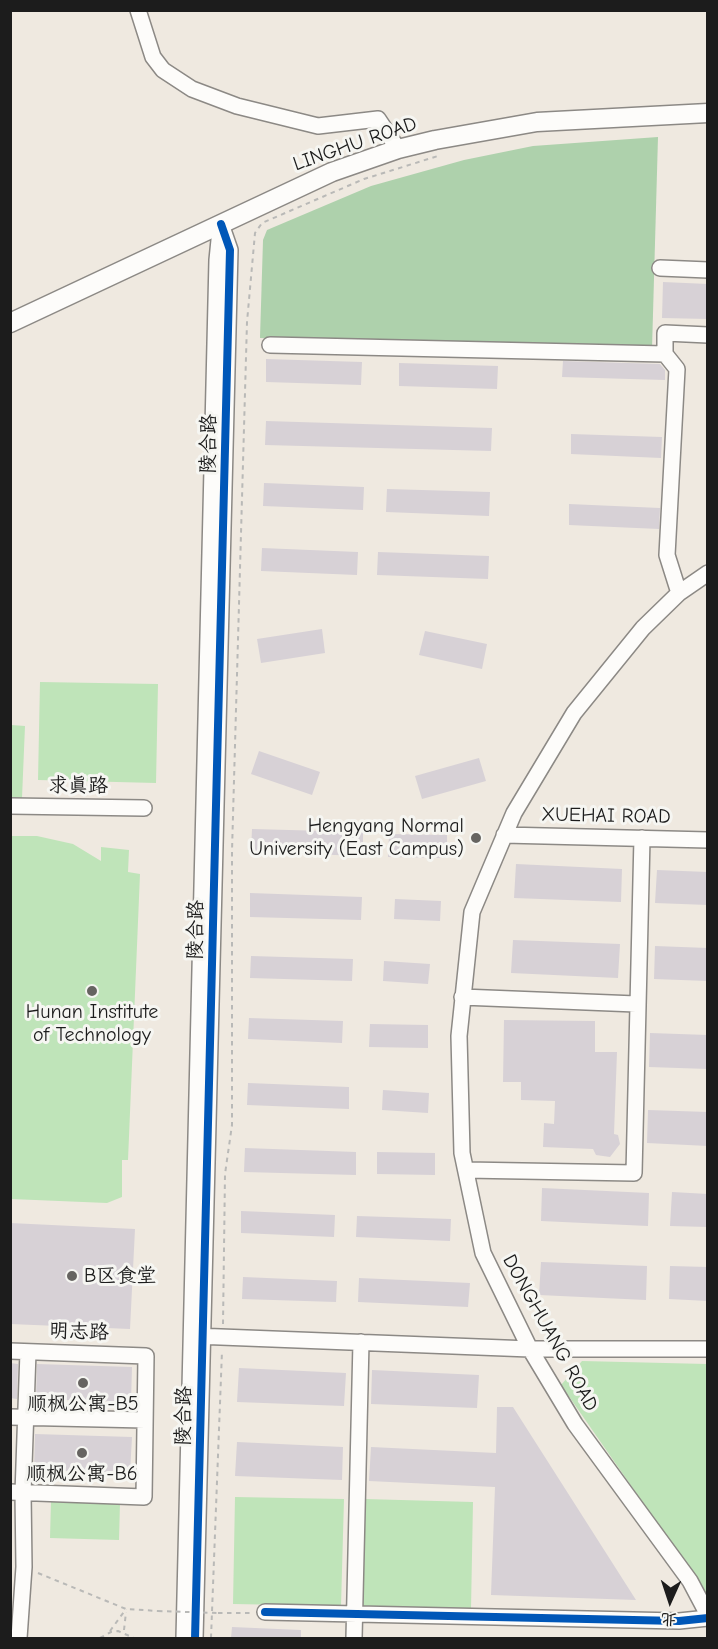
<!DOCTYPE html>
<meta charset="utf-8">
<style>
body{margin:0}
#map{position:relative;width:718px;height:1649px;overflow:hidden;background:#efe9e0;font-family:"Comic Neue","LXGW WenKai TC",sans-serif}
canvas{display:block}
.frame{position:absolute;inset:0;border:12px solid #1c1c1c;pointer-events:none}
.north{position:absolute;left:640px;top:1571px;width:60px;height:60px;-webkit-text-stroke:4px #f6f6f2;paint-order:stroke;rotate:183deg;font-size:16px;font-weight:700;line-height:24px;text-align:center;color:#1c1c1c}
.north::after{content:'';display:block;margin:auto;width:21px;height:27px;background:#1c1c1c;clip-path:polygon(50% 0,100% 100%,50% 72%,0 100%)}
</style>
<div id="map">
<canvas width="718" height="1649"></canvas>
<div class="frame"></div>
<div class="north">北</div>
</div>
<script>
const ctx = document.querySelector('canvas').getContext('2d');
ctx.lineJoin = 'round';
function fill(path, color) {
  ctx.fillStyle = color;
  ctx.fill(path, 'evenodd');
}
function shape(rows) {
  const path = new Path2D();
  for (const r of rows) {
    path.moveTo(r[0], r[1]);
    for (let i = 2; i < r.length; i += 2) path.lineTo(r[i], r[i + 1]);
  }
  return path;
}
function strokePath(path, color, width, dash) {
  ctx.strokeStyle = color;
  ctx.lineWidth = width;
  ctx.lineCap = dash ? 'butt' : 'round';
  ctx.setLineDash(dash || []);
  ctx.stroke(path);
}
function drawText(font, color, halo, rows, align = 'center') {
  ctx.font = font + ' "Comic Neue","LXGW WenKai TC",sans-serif';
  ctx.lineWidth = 6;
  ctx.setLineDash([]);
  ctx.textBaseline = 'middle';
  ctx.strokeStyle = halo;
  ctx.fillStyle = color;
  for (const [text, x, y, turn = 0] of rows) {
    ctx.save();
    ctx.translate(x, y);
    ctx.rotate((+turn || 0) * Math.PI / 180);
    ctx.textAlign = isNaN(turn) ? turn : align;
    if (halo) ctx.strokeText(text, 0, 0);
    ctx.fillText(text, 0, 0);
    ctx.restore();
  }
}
const green = shape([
 [40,682,158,684,156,783,38,780],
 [11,725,25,726,22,798,11,798],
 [11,836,37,836,73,844,101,861,101,847,129,850,128,872,140,874,128,1160,122,1160,122,1197,107,1203,11,1199],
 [582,1361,707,1364,707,1595,561,1385],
 [235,1497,344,1499,341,1606,233,1604],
 [365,1499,473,1502,471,1609,363,1606],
 [51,1501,120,1503,119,1540,50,1538]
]);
const forest = shape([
 [658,137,652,349,260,338,263,240,267,230,371,186,464,160,533,146]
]);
const building = shape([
 [663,282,708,284,708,319,662,318],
 [266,359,362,362,361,385,266,382],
 [563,361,660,364,665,370,665,380,562,377],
 [399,363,498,366,497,389,399,386],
 [266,421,492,428,491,451,265,445],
 [571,434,662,437,661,458,571,454],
 [264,483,364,487,363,510,263,506],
 [387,489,490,492,489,516,386,512],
 [569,504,660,508,659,529,569,525],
 [262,548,358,552,357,575,261,571],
 [378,552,489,556,488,579,377,575],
 [322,629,325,653,261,663,257,639],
 [425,631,487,644,482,669,419,655],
 [259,751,320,772,312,795,251,774],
 [479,758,486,781,422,799,415,776],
 [252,829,363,832,363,856,251,852],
 [389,834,447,835,447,858,388,857],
 [516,864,622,869,621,902,514,898],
 [657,870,708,872,708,905,655,903],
 [250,893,362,897,361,920,250,917],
 [395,899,441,901,440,921,394,919],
 [513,940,620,944,618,978,511,973],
 [655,946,708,948,708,981,654,979],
 [251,956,353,959,352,981,250,978],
 [384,961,430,964,428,984,383,981],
 [249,1018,343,1021,342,1043,248,1039],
 [504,1020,595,1021,595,1052,617,1052,614,1134,618,1135,620,1144,610,1157,596,1155,593,1149,543,1147,544,1123,554,1124,555,1101,521,1100,521,1082,503,1082],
 [370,1024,428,1025,428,1048,369,1047],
 [650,1033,708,1035,708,1069,649,1067],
 [248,1083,349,1087,349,1109,247,1105],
 [383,1090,429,1093,428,1113,382,1110],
 [648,1110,708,1112,708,1146,647,1143],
 [245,1148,356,1152,356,1175,244,1172],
 [377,1152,435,1153,435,1175,377,1174],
 [542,1188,649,1193,648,1226,541,1221],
 [672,1192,708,1194,708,1227,670,1226],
 [241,1211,335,1215,334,1237,241,1233],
 [357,1216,451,1219,450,1241,356,1237],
 [10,1223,135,1229,130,1329,10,1324],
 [541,1262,647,1266,646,1300,539,1295],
 [670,1266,708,1267,708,1301,669,1299],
 [243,1277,337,1281,336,1302,242,1299],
 [359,1278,470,1283,468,1307,358,1302],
 [10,1363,18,1364,17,1399,10,1398],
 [37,1364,132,1367,131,1402,36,1399],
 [239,1368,346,1373,344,1406,237,1402],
 [372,1370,479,1375,477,1408,371,1404],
 [497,1407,513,1407,636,1600,491,1595,495,1487,369,1481,371,1447,496,1453],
 [35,1434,132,1437,130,1473,34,1470],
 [237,1442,343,1447,342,1480,235,1476],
 [232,1627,301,1630,301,1638,231,1638]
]);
const path = shape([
 [223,1324,225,1174,232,1125,232,851,247,322,255,233,262,223,364,179,438,156],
 [38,1573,126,1609,158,1611],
 [218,1613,251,1613],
 [124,1630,126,1612],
 [110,1631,126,1609],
 [100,1638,111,1632,118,1631,134,1638],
 [211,1638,222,1351]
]);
const minor = shape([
 [138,10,153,57,163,70,192,89,237,106,318,126,378,119,398,149],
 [660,268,708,270],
 [270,345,665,354,665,333,708,335],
 [665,354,677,369,667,555,679,593],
 [708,573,679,593,643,628,574,713,514,813,472,912,459,1036,462,1153,483,1253,530,1349,575,1424,690,1581,708,1615],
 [10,806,144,808],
 [504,835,708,840],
 [462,997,636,1004],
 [466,1170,634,1173,642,838],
 [195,1336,530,1349,708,1349],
 [10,1351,146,1356,144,1497,10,1492],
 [10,1417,145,1420],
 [265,1612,679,1621,708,1618],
 [19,1638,24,1567,23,1493,28,1352],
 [184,1638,217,260,220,230],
 [195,1638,230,250,221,224],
 [354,1638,361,1342]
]);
const major = shape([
 [10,323,332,172,398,149,435,140,537,122,708,113]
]);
const pathBridge = shape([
 [158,1611,218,1613]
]);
const cycleway = shape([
 [265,1612,679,1621,708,1618],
 [195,1638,230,250,221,224]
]);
const markers = [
 [476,838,6,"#666461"],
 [92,991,6,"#666461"],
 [72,1276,6,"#666461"],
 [83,1383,6,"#666461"],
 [82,1453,6,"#666461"]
];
const streetNames = [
 ["LINGHU ROAD",355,144,-19],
 ["陵合路",209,444,-89],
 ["求真路",78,786,1],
 ["XUEHAI ROAD",606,816,1],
 ["陵合路",196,930,-89],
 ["明志路",79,1332,2],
 ["DONGHUANG ROAD",550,1333,61],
 ["陵合路",184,1416,-89]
];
const poiNames = [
 ["Hengyang Normal",464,826,"right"],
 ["University (East Campus)",464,849,"right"],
 ["Hunan Institute",92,1012],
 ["of Technology",92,1035],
 ["B区食堂",84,1276,"left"],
 ["顺枫公寓-B5",83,1404],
 ["顺枫公寓-B6",82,1474]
];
fill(green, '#bfe4b9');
fill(forest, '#aed1ac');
fill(building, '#d7d1d6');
strokePath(minor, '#8c8985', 18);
strokePath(major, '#8c8985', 21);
strokePath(path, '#b9b9b7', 2, [4.5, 4.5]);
strokePath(minor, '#fdfcfa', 15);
strokePath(major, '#fdfcfa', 18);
strokePath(pathBridge, '#b9b9b7', 2, [4.5, 4.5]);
strokePath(cycleway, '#0057b8', 8);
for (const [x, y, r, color] of markers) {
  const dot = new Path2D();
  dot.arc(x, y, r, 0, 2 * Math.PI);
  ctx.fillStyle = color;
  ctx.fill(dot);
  strokePath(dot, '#f6f6f2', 2);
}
drawText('20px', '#1c1c1c', '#f6f6f2', streetNames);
drawText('20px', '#1c1c1c', '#f6f6f2', poiNames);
</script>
